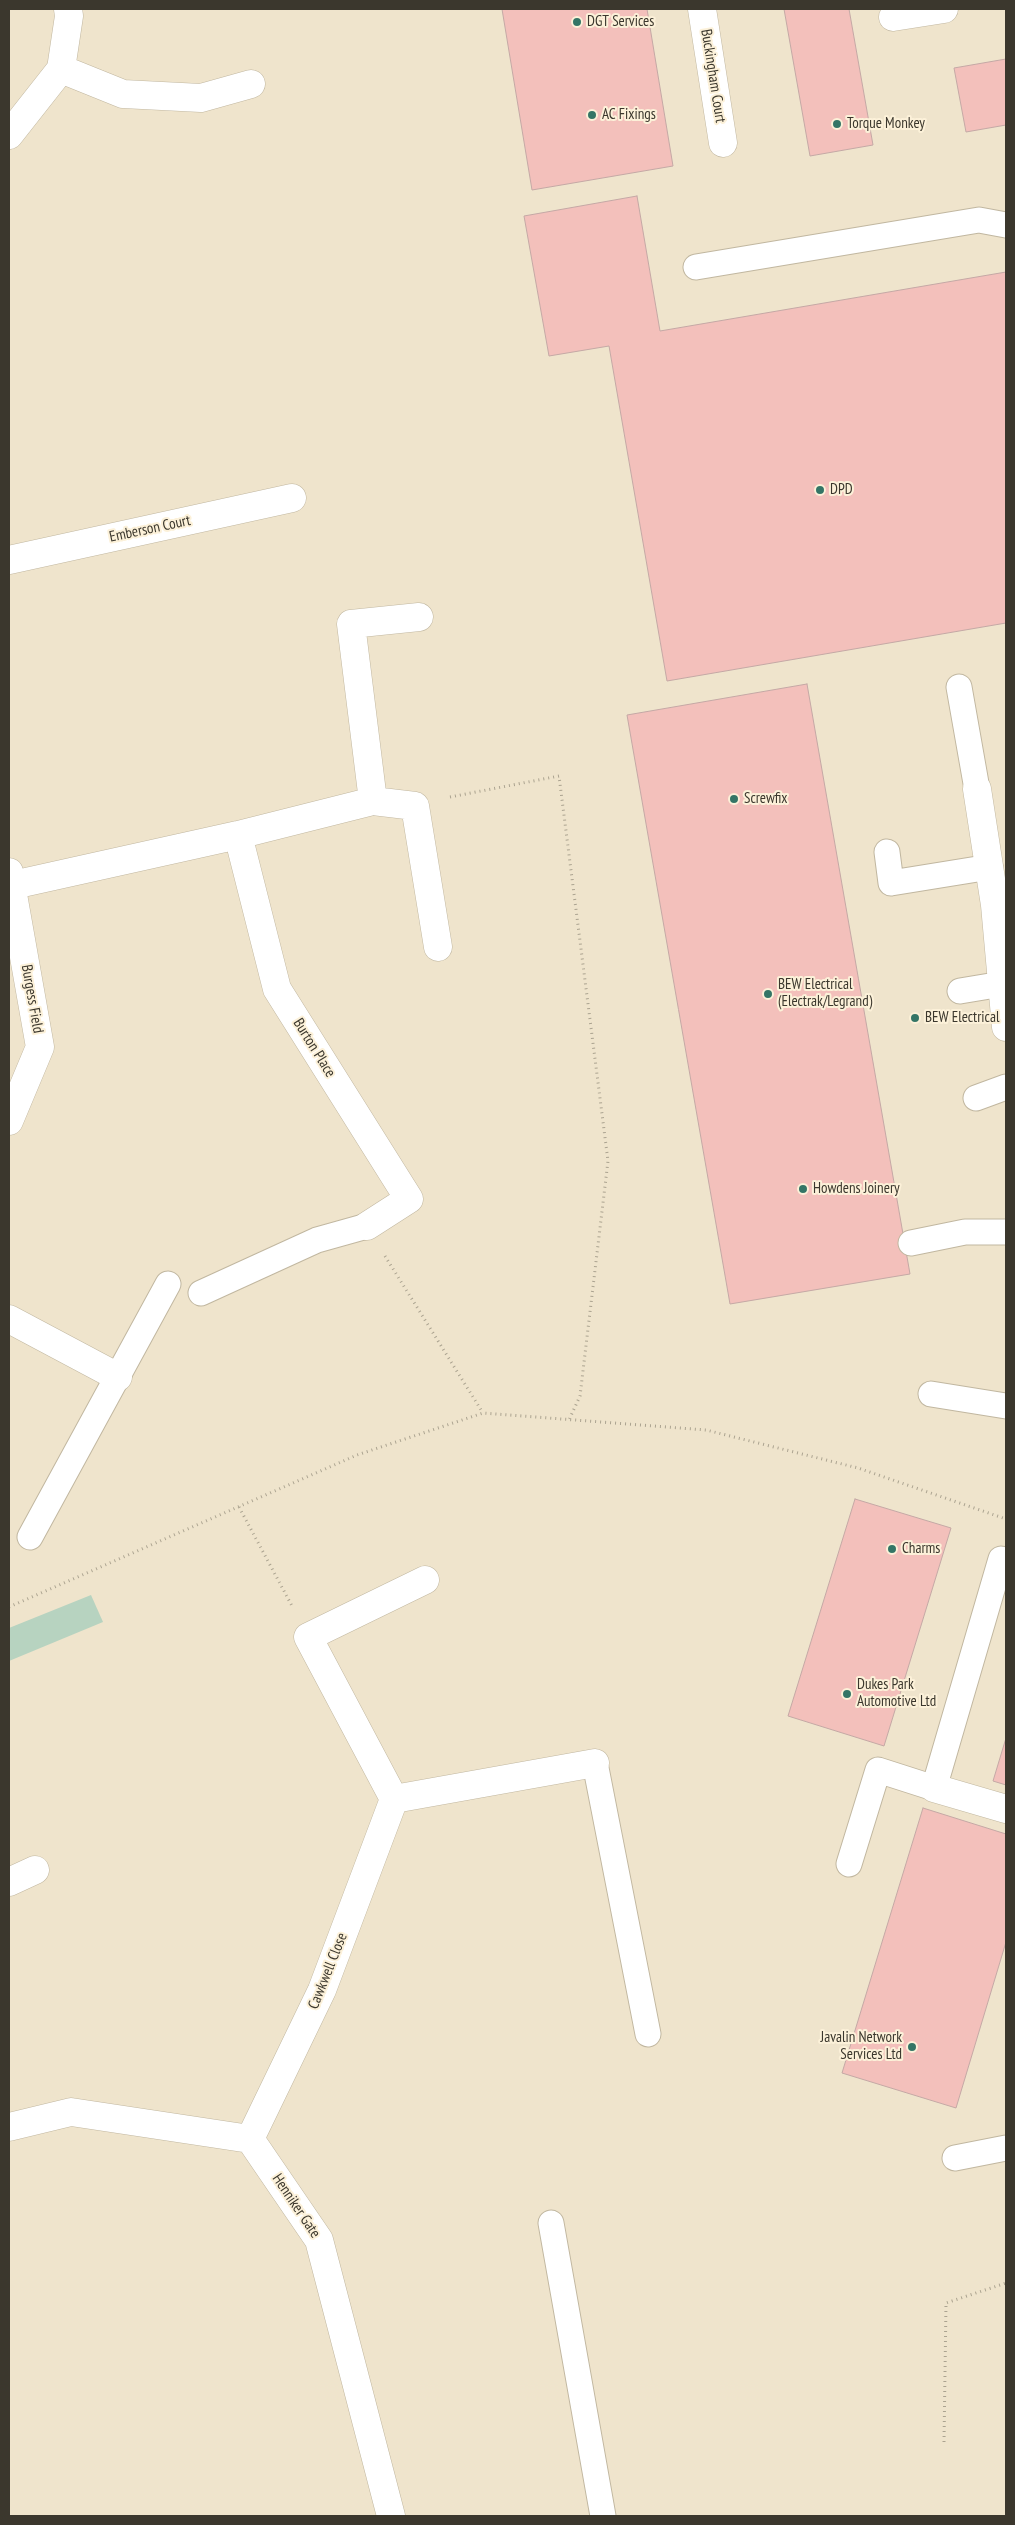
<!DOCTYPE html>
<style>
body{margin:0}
#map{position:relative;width:1015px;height:2525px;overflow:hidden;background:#efe4cc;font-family:"PT Sans Narrow",sans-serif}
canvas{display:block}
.frame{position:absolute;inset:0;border:10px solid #3b372d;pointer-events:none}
</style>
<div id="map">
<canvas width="1015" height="2525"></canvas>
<div class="frame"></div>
</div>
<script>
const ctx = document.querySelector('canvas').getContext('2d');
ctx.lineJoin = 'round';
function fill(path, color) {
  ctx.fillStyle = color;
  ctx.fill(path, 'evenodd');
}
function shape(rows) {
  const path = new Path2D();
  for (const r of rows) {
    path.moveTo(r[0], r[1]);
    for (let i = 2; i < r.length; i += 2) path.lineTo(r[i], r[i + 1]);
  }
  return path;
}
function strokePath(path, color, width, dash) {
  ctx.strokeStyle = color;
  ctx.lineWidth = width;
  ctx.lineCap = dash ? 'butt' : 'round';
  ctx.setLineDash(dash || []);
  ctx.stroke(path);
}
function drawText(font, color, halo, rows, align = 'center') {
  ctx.font = font + ' "PT Sans Narrow",sans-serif';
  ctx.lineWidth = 4;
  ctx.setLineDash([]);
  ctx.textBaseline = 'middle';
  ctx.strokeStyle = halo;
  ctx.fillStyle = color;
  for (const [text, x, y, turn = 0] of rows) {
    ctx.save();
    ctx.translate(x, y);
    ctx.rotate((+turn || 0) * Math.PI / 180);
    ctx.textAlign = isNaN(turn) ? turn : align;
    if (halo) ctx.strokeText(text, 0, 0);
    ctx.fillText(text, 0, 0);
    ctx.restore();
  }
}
const green = shape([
 [91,1595,103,1622,9,1661,9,1628]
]);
const building = shape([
 [502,9,647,9,673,166,532,190,502,9],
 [784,9,849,9,873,145,810,156,784,9],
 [1006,59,1006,125,966,132,954,68,1006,59],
 [637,196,660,331,1006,272,1006,623,667,681,609,346,549,356,524,216,637,196],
 [807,684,910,1274,730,1304,627,715,807,684],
 [855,1499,951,1528,884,1746,788,1716,855,1499],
 [1006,1738,1006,1785,993,1781,1006,1738],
 [923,1808,1006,1834,1006,1942,956,2108,842,2073,923,1808]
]);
const path = shape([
 [450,797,559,776,608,1161,580,1396,569,1420],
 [385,1256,483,1413],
 [239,1507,292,1606],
 [9,1607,357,1455,483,1413,706,1430,858,1468,1006,1519],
 [944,2442,946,2303,1006,2283]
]);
const lane = shape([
 [696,267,979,220,1006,225],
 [959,687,977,789],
 [887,852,891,883,990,867],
 [960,991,1002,984],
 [976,1098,1006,1087],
 [911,1243,965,1232,1006,1232],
 [201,1293,317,1240,367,1226],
 [931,1394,1006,1406],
 [30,1537,168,1284],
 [595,1763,648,2034],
 [849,1864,878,1770,934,1788,1001,1559],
 [955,2158,1006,2148],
 [551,2223,603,2516]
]);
const street = shape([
 [702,9,723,143],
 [893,17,944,9],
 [61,69,123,94,201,98,251,84],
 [9,135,61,69,69,16,68,9],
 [9,560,292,498],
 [977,789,995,905],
 [373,801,351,624,419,617],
 [238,835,277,989,409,1199,367,1226],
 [9,872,40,1047,9,1121],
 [13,885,238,835,373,801,415,806,438,947],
 [1006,903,995,905,1006,1027],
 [9,1319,118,1377],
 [934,1788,1006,1809],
 [394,1799,595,1763],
 [9,1882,35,1870],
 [9,2127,71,2112,250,2139,319,2240,391,2516],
 [250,2139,322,1990,394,1799,308,1637,425,1580]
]);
const markers = [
 [577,22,5,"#347566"],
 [592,115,5,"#347566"],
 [837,124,5,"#347566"],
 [820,490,5,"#347566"],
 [734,799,5,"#347566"],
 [768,994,5,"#347566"],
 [915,1018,5,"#347566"],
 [803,1189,5,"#347566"],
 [892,1549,5,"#347566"],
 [847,1694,5,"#347566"],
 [912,2047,5,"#347566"]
];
const poiNames = [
 ["DGT Services",587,22],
 ["AC Fixings",602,115],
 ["Torque Monkey",847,124],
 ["DPD",830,490],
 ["Screwfix",744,799],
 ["BEW Electrical",778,985],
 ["(Electrak/Legrand)",778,1002],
 ["BEW Electrical",925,1018],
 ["Howdens Joinery",813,1189],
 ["Charms",902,1549],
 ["Dukes Park",857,1685],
 ["Automotive Ltd",857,1702],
 ["Javalin Network",902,2038,"right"],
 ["Services Ltd",902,2055,"right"]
];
const streetNames = [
 ["Buckingham Court",713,76,81],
 ["Emberson Court",150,529,-12],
 ["Burgess Field",32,999,80],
 ["Burton Place",314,1048,58],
 ["Cawkwell Close",328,1971,-68],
 ["Henniker Gate",296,2206,56]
];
fill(green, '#b7d3c0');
fill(building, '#f3c0bb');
strokePath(building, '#c4a8a5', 1);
strokePath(lane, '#c1b7a0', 27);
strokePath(street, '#c1b7a0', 29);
strokePath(path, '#aba390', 3, [1, 4]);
strokePath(lane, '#fff', 25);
strokePath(street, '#fff', 28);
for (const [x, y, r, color] of markers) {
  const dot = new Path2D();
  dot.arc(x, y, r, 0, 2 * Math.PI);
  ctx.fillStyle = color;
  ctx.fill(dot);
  strokePath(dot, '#fcf1d9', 2);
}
drawText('15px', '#3b372d', '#fcf1d9', poiNames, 'left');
drawText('15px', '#3b372d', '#fcf1d9', streetNames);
</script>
